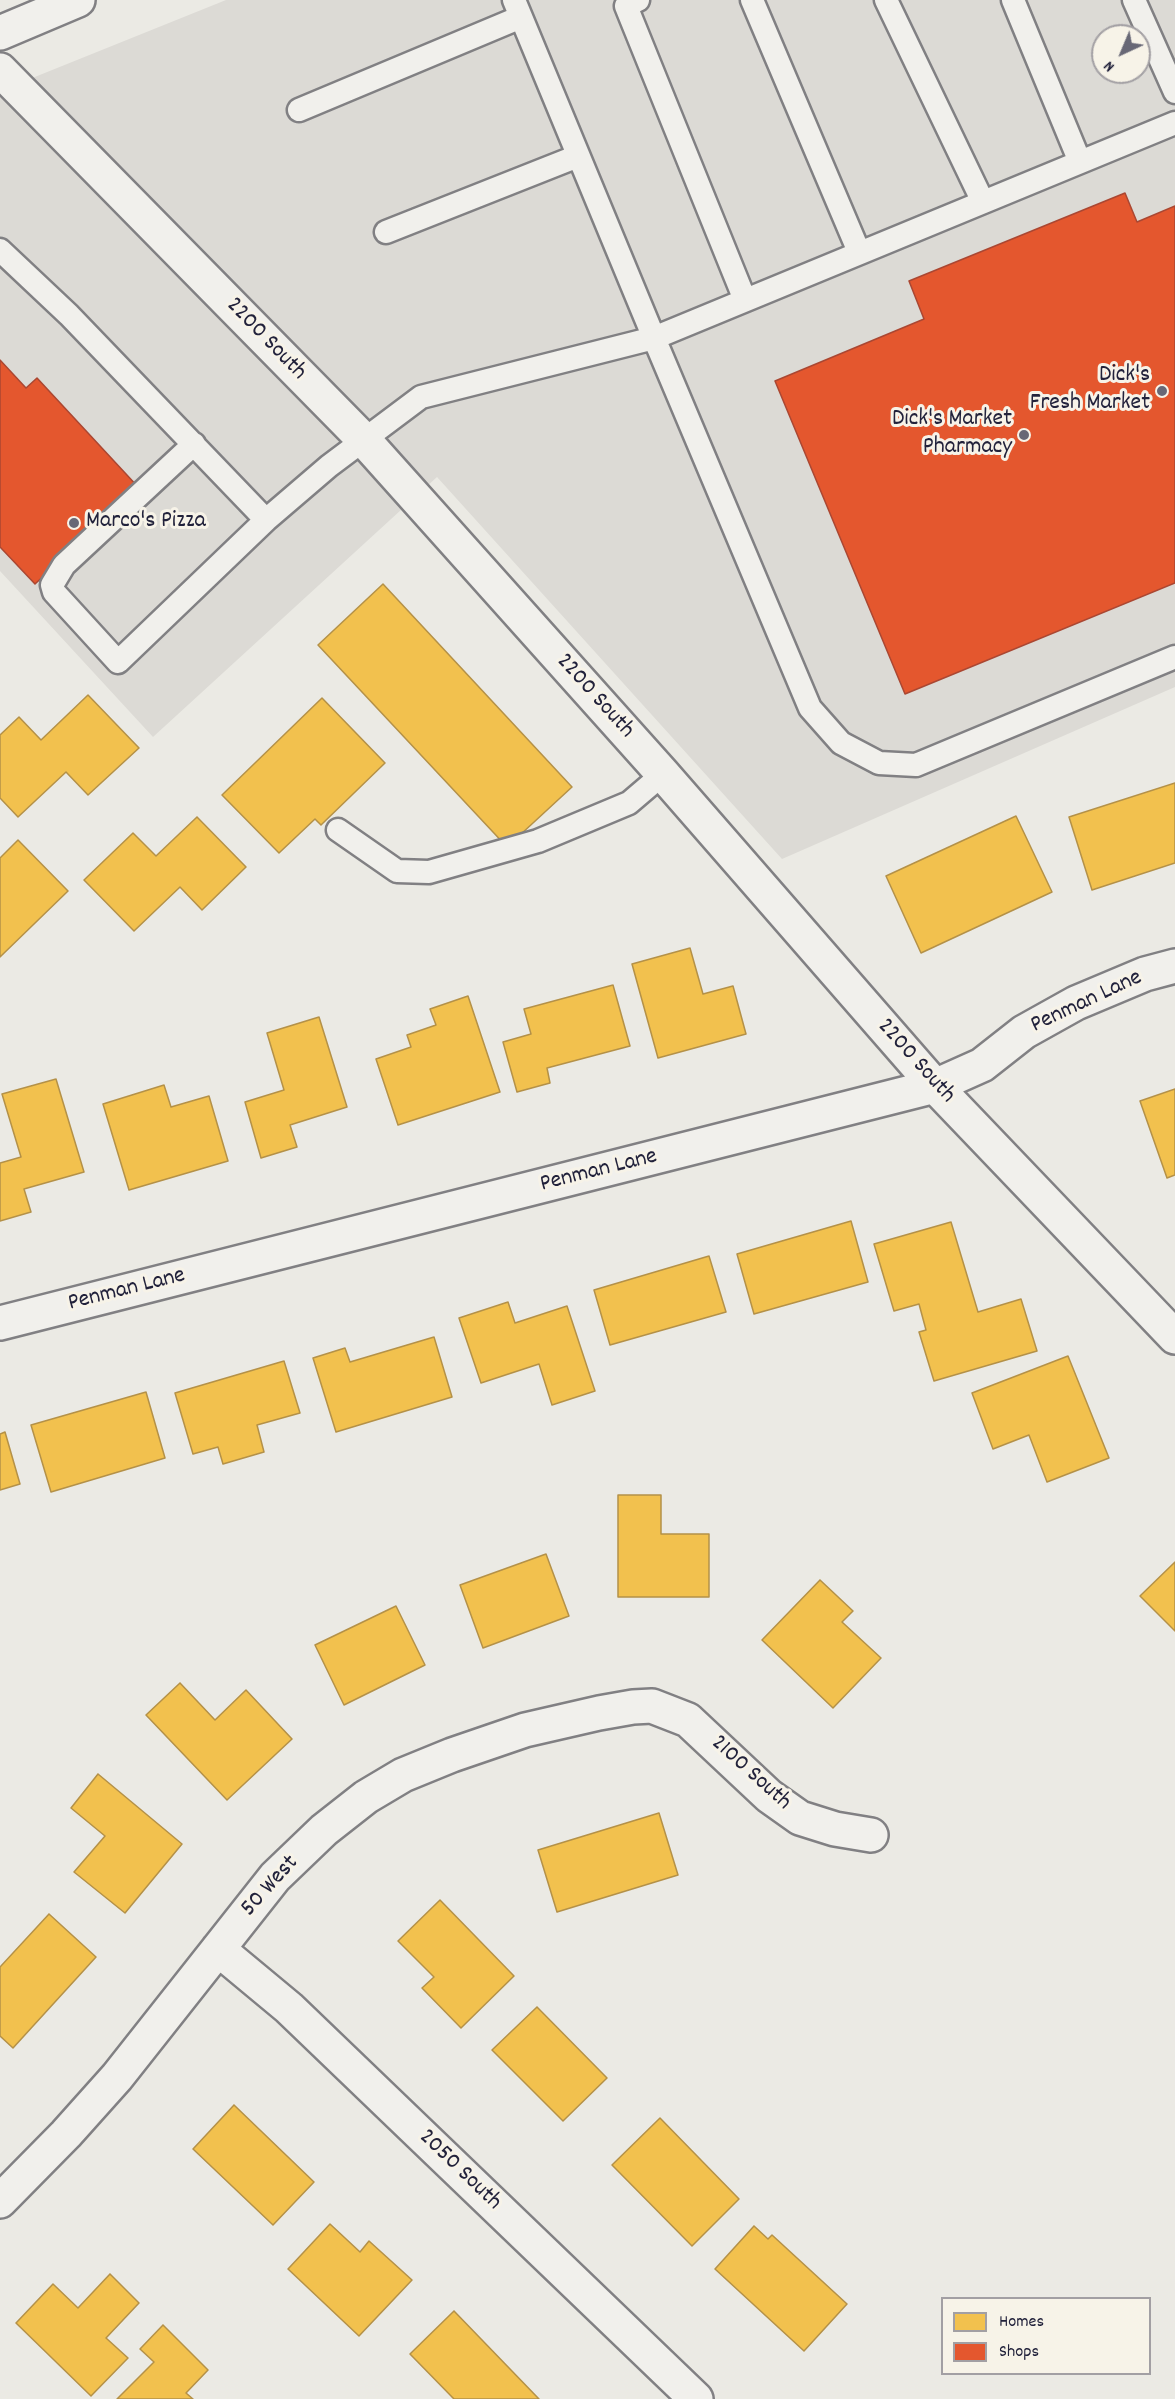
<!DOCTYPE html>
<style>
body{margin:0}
#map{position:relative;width:1175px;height:2399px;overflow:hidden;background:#ebeae4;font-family:Dekko,sans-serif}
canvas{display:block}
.legend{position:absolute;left:941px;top:2297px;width:210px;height:78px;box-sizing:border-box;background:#f7f3e8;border:2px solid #a29fa3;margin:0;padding:8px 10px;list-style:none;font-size:18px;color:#22223b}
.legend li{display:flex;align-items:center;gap:12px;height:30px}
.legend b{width:30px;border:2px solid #a29fa3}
.north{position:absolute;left:1091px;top:24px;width:60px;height:60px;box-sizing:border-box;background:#f7f3e8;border:2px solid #a29fa3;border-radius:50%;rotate:224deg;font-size:16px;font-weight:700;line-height:24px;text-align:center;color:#22223b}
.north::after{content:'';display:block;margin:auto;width:21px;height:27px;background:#686876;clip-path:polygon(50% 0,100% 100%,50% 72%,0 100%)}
</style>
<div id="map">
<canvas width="1175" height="2399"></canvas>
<ul class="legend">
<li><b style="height:16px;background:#f2c14e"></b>Homes</li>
<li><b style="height:16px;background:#e4572e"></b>Shops</li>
</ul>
<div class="north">N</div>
</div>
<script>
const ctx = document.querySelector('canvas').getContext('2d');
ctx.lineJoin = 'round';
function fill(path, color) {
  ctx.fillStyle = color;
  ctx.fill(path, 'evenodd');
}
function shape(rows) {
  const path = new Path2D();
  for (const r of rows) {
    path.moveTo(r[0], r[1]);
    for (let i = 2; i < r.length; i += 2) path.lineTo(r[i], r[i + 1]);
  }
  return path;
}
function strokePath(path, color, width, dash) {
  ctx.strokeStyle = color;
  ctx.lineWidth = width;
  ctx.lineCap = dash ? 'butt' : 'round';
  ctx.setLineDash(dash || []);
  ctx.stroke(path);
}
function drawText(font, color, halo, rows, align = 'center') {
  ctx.font = font + ' Dekko,sans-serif';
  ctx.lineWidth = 6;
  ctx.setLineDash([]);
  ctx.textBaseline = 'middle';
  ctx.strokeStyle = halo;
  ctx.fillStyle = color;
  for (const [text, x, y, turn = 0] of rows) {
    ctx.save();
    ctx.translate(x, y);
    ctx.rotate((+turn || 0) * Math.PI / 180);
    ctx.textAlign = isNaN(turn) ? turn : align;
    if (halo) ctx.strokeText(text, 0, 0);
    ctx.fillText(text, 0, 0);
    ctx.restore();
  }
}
const built = shape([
 [226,0,1175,0,1175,687,782,859,437,477,153,737,0,571,0,91],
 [1103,36,1139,36,1139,72,1103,72]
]);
const homes = shape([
 [383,584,572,787,507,847,318,645,383,584],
 [88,695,139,748,88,795,66,772,18,817,0,798,0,735,19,717,41,740,88,695],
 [322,698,385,763,321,825,315,819,279,853,222,795,322,698],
 [1175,783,1175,863,1092,890,1069,817,1175,783],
 [1016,816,1052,892,921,953,886,876,1016,816],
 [197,817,246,867,202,910,180,887,134,931,84,880,133,833,156,856,197,817],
 [18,840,68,891,0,957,0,858,18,840],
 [690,948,703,994,733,986,746,1034,658,1058,632,964,690,948],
 [613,985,630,1046,547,1068,550,1083,517,1092,503,1042,531,1034,524,1009,613,985],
 [468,996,500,1092,398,1125,376,1059,411,1047,407,1035,436,1025,430,1009,468,996],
 [319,1017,347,1107,290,1125,297,1147,261,1158,245,1102,284,1090,267,1033,319,1017],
 [56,1079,84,1172,24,1189,31,1212,0,1221,0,1163,21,1157,2,1094,56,1079],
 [164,1085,171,1107,209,1096,228,1161,129,1190,103,1104,164,1085],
 [1175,1089,1175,1175,1167,1178,1140,1101,1175,1089],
 [851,1221,868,1282,754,1314,737,1254,851,1221],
 [951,1222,978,1312,1021,1299,1037,1351,934,1381,919,1332,926,1330,919,1304,894,1311,874,1244,951,1222],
 [709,1256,726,1312,610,1345,594,1290,709,1256],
 [508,1302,515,1323,567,1306,595,1391,552,1405,539,1364,481,1383,459,1318,508,1302],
 [434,1337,452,1397,336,1432,313,1358,345,1348,350,1362,434,1337],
 [1068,1356,1109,1458,1047,1482,1029,1435,993,1449,972,1393,1068,1356],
 [284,1361,300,1413,257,1425,264,1452,223,1464,218,1447,193,1454,175,1393,284,1361],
 [146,1392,165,1458,51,1492,31,1425,146,1392],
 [5,1432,20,1484,0,1490,0,1434,5,1432],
 [618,1495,661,1495,661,1534,709,1534,709,1597,618,1597,618,1495],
 [546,1554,569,1616,483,1648,460,1585,546,1554],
 [1175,1562,1175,1631,1140,1596,1175,1562],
 [820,1580,853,1611,842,1622,881,1658,833,1708,762,1640,820,1580],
 [396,1606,425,1665,344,1705,315,1645,396,1606],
 [180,1683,215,1720,246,1690,292,1739,227,1800,146,1715,180,1683],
 [98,1774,182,1844,125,1913,74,1872,105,1836,71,1808,98,1774],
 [659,1813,678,1875,557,1912,538,1850,659,1813],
 [440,1900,514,1976,461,2028,422,1988,434,1977,398,1941,440,1900],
 [49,1914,96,1957,13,2048,0,2036,0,1967,49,1914],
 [537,2007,607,2078,563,2121,492,2050,537,2007],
 [234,2105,314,2182,273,2225,193,2149,234,2105],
 [660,2118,739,2199,692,2246,612,2165,660,2118],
 [330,2224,360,2252,369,2241,412,2280,359,2336,288,2269,330,2224],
 [754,2226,768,2239,772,2235,847,2304,804,2351,715,2269,754,2226],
 [110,2274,139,2303,106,2338,128,2358,91,2396,16,2323,53,2284,78,2308,110,2274],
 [454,2311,539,2399,454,2399,410,2354,454,2311],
 [163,2325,208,2370,186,2393,193,2399,117,2399,154,2362,140,2349,163,2325]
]);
const shops = shape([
 [1125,193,1137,222,1175,206,1175,583,905,694,775,381,924,319,909,281,1125,193],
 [0,360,26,388,37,378,139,488,35,584,0,547,0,360]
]);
const lane = shape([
 [514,0,654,338,810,708,841,743,879,763,916,765,1175,657],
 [638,0,626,6,745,300],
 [752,0,859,252],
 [886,0,983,202],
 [1013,0,1080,162],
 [1134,0,1175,92],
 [299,110,521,17],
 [386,232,578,156],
 [0,250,69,315,266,520,329,466,421,397,654,338,1175,123],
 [194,444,64,565,52,585,54,592,118,662,266,520],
 [338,830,397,871,429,872,538,841,629,803,663,774]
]);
const street = shape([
 [0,70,364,440,663,774,935,1086,1175,1337],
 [0,1323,935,1086,982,1065,1024,1032,1076,1003,1145,974,1175,966],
 [218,1949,289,2008,696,2399],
 [0,2201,66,2134,117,2077,275,1877,324,1830,366,1797,403,1775,452,1755,525,1730,599,1713,633,1707,652,1706,688,1720,769,1796,800,1818,835,1829,871,1835]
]);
const secondary = shape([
 [0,33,78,0]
]);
const markers = [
 [1162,391,6,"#686876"],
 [1024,435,6,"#686876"],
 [74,523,6,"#686876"]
];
const streetNames = [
 ["2200 South",265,340,46],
 ["2200 South",594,697,48],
 ["Penman Lane",1087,1003,-25],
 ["2200 South",915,1062,48],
 ["Penman Lane",599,1172,-14],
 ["Penman Lane",127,1291,-14],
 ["2100 South",750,1774,42],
 ["50 West",271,1887,-48],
 ["2050 South",459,2171,44]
];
const poiNames = [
 ["Dick's",1150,377],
 ["Fresh Market",1150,405],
 ["Dick's Market",1012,421],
 ["Pharmacy",1012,449],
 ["Marco's Pizza",86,523,"left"]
];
fill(built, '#dcdad5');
fill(homes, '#f2c14e');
strokePath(homes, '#b49148', 1.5);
fill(shops, '#e4572e');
strokePath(shops, '#aa4732', 1.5);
strokePath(lane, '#818083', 27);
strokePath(street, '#818083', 38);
strokePath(secondary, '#818083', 38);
strokePath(lane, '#f1f0ec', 22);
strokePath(street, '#f1f0ec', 33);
strokePath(secondary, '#f1f0ec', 33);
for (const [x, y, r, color] of markers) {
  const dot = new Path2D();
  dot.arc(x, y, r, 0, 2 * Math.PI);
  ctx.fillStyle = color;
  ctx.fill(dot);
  strokePath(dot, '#f7f3e8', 2);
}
drawText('24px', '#22223b', '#f7f3e8', streetNames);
drawText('24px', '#22223b', '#f7f3e8', poiNames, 'right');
</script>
